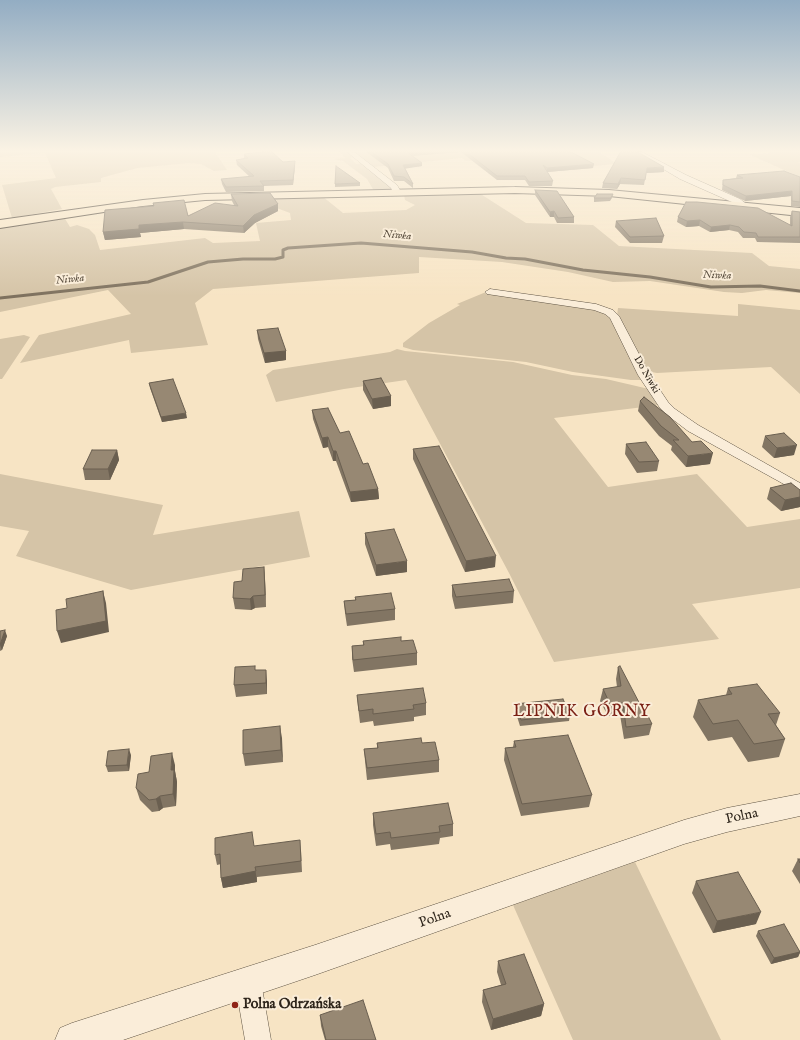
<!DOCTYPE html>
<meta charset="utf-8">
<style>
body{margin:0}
canvas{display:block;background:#f7e4c4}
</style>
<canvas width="800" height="1040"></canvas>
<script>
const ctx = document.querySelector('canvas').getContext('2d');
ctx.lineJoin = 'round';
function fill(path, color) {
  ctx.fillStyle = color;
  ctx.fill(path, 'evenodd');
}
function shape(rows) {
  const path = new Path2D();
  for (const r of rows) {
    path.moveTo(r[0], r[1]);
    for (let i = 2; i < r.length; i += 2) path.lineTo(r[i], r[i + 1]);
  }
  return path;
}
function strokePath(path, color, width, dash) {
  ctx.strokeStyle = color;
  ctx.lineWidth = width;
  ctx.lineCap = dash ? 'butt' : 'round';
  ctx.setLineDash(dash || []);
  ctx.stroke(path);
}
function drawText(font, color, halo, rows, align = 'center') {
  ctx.font = font + ' "IM FELL English",serif';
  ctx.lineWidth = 4;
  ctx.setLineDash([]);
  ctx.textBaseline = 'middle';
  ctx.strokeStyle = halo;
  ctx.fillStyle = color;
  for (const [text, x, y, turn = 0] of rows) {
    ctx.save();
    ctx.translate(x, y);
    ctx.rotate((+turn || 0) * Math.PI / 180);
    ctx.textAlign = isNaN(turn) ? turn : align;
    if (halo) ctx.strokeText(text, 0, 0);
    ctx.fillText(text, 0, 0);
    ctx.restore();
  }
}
const green = shape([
 [0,151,214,151,227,170,214,171,201,164,189,163,137,168,101,178,101,182,55,187,51,189,62,209,12,218,2,185,56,178,45,153,0,157],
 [339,151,598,151,617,164,592,166,499,158,466,161,462,158,374,167,359,156,350,158,356,164,362,163,390,186,391,189,374,191,367,179,343,161,334,159,345,158],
 [768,151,800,151,800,162,797,162,800,163,800,177,748,154,770,153],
 [479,193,526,223,593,225,619,246,752,253,769,266,800,269,800,293,766,290,742,293,724,292,650,281,613,282,568,272,502,262,419,257,419,273,213,289,195,303,208,345,131,353,129,340,20,363,39,335,131,314,108,290,0,312,0,228,64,217,70,227,77,225,89,229,95,235,100,250,205,238,213,243,260,241,256,223,291,220,290,213,274,207,273,197,322,196,343,213,406,210,415,205,405,200,404,195],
 [486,292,596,309,609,315,643,378,640,380,631,380,573,372,526,362,413,350,403,347,403,343,429,323,460,305,457,304],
 [738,304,800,310,800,394,771,367,657,373,646,371,617,316,618,308,738,316],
 [24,335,30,337,2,379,0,379,0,339],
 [397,349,405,351,513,362,572,375,606,379,649,389,660,405,554,418,608,487,697,474,747,527,800,519,800,588,692,604,719,639,554,662,509,573,406,380,344,389,276,402,266,375,273,370,390,352],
 [0,474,163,505,153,535,299,511,310,557,131,590,16,556,29,531,0,526],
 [635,862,721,1040,573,1040,513,905]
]);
const stream = shape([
 [0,298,148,282,208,262,243,259,275,259,283,257,283,250,288,248,361,243,472,252,506,258,525,259,583,270,650,277,711,287,760,286,800,291]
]);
const minor = shape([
 [346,151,353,151,397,185,401,192,400,194,394,194,391,188,346,151],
 [638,152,642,152,686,175,740,199,750,207,743,209,734,203,680,179,638,154,638,152],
 [490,289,596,304,613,310,619,316,650,375,668,402,675,409,698,425,800,483,800,493,688,431,667,415,660,408,638,375,610,318,605,314,594,310,487,294,485,292,490,289],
 [248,969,257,973,261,982,271,1040,245,1040,235,982,239,973,248,969]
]);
const tertiary = shape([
 [800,794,800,816,727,832,684,844,315,975,123,1040,55,1040,60,1028,72,1023,315,945,684,820,727,808,800,794]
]);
const primary = shape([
 [515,187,609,190,800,208,800,216,609,196,515,193,205,200,143,206,0,228,0,220,143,200,205,194,515,187]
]);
const wall = shape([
 [365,151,569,151,593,168,547,172,553,181,552,186,529,186,525,180,497,180,461,152,412,156,422,163,422,166,405,168,413,184,413,188,404,181,394,181,388,168],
 [244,154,283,162,295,165,293,185,264,186,264,191,226,192,222,184,221,179,250,177,237,165,236,160,244,158],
 [664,167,664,172,646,173,644,185,620,184,617,189,602,188,603,183],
 [737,175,800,177,800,207,791,206,791,196,745,201,722,190,723,180,736,178],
 [360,183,360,186,335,187,335,184],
 [535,190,574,217,574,223,557,223,554,217,550,217,535,195],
 [231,194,278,204,278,211,255,223,244,233,184,229,140,233,141,237,105,240,103,232,188,216,234,205,232,201],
 [594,198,612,198,610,201,594,202],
 [792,211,800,212,800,243,757,242,755,238,743,238,738,232,729,230,710,232,699,226,686,227,677,222,678,217,790,225,790,217],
 [616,221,664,236,662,243,630,243,615,227],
 [257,330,286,351,286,360,265,363,258,339],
 [363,381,391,396,391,406,373,409,363,390],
 [149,383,187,418,162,422,150,388],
 [640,401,710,464,686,467,671,450,672,446,659,436,638,411],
 [312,410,340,433,363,464,378,489,379,499,351,502,336,461,333,461,328,447,323,448,313,419],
 [765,436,794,455,774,458,762,447],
 [626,444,659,461,657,471,637,473,625,454],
 [413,449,495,567,465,572,413,459],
 [117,450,119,460,110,480,85,480,83,469],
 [770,488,800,490,800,507,781,511,767,499],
 [365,533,407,572,376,576,365,544],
 [264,567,265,579,266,607,255,608,251,610,235,609,233,598,242,581],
 [452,585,514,591,513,603,455,609,452,596],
 [355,597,395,609,395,620,347,626,345,613,344,601,355,600],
 [0,631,7,636,2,650,0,651],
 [363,641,401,641,417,653,417,665,354,672,352,658,352,646,363,645],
 [618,667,643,710,652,724,649,735,624,739,620,715,608,716,600,701,603,689,617,687,616,679],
 [256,670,267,681,267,694,236,697,234,685],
 [728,688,780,713,776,725,785,739,779,757,748,762,732,737,708,741,693,717,698,700,726,695],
 [357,695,426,703,426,715,414,717,414,721,374,726,373,721,360,723,358,707],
 [515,704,570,715,569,721,520,726,515,710],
 [280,726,283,762,245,766,243,754],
 [514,741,592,795,589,807,521,816,504,760,505,748,513,747],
 [377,743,422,743,439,760,439,772,367,780,365,761,364,749,377,748],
 [131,755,129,771,108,772,106,766],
 [175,765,175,771,177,782,176,806,163,808,159,811,152,812,140,800,136,788,149,772],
 [373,813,453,824,453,836,440,838,439,844,391,850,390,844,376,846,373,825],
 [254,846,301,851,302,872,257,877,257,882,223,888,221,878,221,864,217,865,215,855],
 [798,859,800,859,800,884,792,871],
 [696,881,756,924,713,933,692,893],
 [758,931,800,951,800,953,798,957,771,964,756,936],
 [498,961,544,1004,541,1016,491,1030,482,1002,483,990,501,985,497,972],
 [320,1015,376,1040,325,1040,321,1026]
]);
const shadedWall = shape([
 [427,151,461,151,461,152,407,156,407,152],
 [295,161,295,165,293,185,293,180],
 [422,163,422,166,403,169,403,165],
 [594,164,593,168,547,172,547,168],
 [664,167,664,172,646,173,647,168],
 [621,178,620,184,617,189,618,184],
 [792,191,791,196,745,201,746,196],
 [278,204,278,211,255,223,244,233,243,226,254,215],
 [554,211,554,217,550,217,550,212],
 [700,220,699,226,686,227,687,221],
 [183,222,184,229,140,233,141,237,105,240,103,232,139,225],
 [730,225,729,230,710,232,711,227],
 [286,351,286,360,265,363,264,353],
 [391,396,391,406,373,409,372,399],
 [186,413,187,418,162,422,161,417],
 [328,437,328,447,323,448,322,438],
 [797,445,794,455,774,458,777,448],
 [117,450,119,460,110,480,108,469],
 [333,451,336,451,336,461,333,461],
 [713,453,710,464,686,467,688,456],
 [378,489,379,499,351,502,350,492],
 [800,497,800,507,781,511,785,500],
 [496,556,495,567,465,572,466,561],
 [407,561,407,572,376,576,376,565],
 [264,567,265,579,266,607,265,595],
 [103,591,106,603,109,632,61,643,57,631],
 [253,596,255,608,251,610,250,599],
 [5,630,7,636,2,650,0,645],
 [266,670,267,681,267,694,266,683],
 [280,726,282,738,283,762,281,750],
 [129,749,131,755,129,771,127,765],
 [172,753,175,765,175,771,177,782,176,806,173,794,171,770],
 [160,796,163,808,159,811,156,799],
 [255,867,257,882,223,888,221,878],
 [761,912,756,924,713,933,717,921],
 [800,952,798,957,771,964,774,958],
 [544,1004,541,1016,491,1030,493,1019]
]);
const building = shape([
 [271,151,283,162,295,161,293,180,260,181,264,186,226,187,221,179,254,176,236,160,248,158,244,154,271,151],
 [370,151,427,151,407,152,422,163,403,165,413,184,404,177,394,176,388,164,370,151],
 [465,151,569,151,594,164,547,168,543,165,553,181,529,182,525,176,497,176,465,151],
 [621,151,636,151,664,167,647,168,645,180,621,178,618,184,603,183,621,151],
 [336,166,360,183,335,184,336,166],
 [784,171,800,177,800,202,792,201,792,191,746,196,723,185,723,180,743,178,737,175,784,171],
 [535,190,557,191,574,217,558,218,554,211,550,212,535,190],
 [270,193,278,204,254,215,243,226,183,222,139,225,139,229,103,232,105,210,154,206,153,203,184,200,188,216,215,203,238,206,231,194,270,193],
 [597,194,613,194,611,198,594,198,597,194],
 [686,202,697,202,758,208,792,226,792,211,800,212,800,237,758,237,756,233,744,232,739,227,730,225,711,227,700,220,687,221,678,217,686,202],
 [656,218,664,236,630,237,616,221,656,218],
 [278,328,286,351,264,353,257,330,278,328],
 [381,378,391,396,372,399,363,381,381,378],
 [173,379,186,413,161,417,149,383,173,379],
 [644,397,670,417,692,442,701,441,713,453,688,456,673,440,679,440,661,426,640,401,644,397],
 [328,408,340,433,349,431,363,464,368,463,378,489,350,492,336,451,333,451,328,437,322,438,312,410,328,408],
 [784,433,797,445,777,448,765,436,784,433],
 [646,442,659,461,639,462,626,444,646,442],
 [439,446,496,556,466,561,413,449,439,446],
 [92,450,117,450,108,469,83,469,92,450],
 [791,483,800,490,800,497,785,500,770,488,791,483],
 [394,529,407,561,376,565,365,533,394,529],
 [264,567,265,595,253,596,250,599,233,598,234,582,242,581,243,569,264,567],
 [509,579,514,591,456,597,452,585,509,579],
 [103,591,106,621,57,631,56,610,67,608,66,599,103,591],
 [391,593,395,609,346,614,344,601,356,600,355,597,391,593],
 [5,630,0,645,0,631,5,630],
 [401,637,401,641,413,640,417,653,353,660,352,646,364,645,363,641,401,637],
 [255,666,255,670,266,670,266,683,234,685,235,667,255,666],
 [620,666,643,710,645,710,652,724,626,727,623,703,610,704,603,689,621,686,618,667,620,666],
 [757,684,780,713,768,714,785,739,754,744,738,720,713,724,698,700,732,694,728,688,757,684],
 [423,688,426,703,413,705,414,709,373,714,373,709,359,711,357,695,423,688],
 [563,699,570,715,521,720,515,704,563,699],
 [280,726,281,750,243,754,243,730,280,726],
 [568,735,592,795,522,804,505,748,516,747,514,741,568,735],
 [421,738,422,743,435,742,439,760,367,768,364,749,378,748,377,743,421,738],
 [129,749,127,765,106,766,108,751,129,749],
 [172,753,171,770,174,770,173,794,160,796,156,799,149,800,136,788,138,774,149,772,151,756,172,753],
 [448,803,453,824,439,826,440,832,391,838,390,832,376,834,373,813,448,803],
 [252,832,254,846,300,840,301,861,255,867,256,871,221,878,220,854,215,855,215,838,252,832],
 [798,859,800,859,800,863,798,859],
 [738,872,761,912,717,921,696,881,738,872],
 [784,924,800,952,774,958,758,931,784,924],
 [524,954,544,1004,493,1019,483,990,506,984,498,961,524,954],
 [363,1000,376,1040,326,1040,320,1015,363,1000]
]);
const markers = [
 [235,1005,4,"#8f2418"]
];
const farStreetnames = [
 ["Do Niwki",646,375,60]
];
const farWaternames = [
 ["Niwka",397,236,5],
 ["Niwka",717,276,2],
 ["Niwka",70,280,-6]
];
const nearStreetnames = [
 ["Polna",742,817,-12],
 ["Polna",435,919,-19]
];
const nearPoinames = [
 ["Polna Odrzańska",243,1005]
];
const nearNeighbourhoodnames = [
 ["LIPNIK GÓRNY",582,713]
];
fill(green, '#d5c4a7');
strokePath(stream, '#7e715e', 3);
strokePath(minor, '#605545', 1);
strokePath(tertiary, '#605545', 1);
strokePath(primary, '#2e251b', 2);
fill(minor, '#faedd9');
fill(tertiary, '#faedd9');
fill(primary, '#f7e4c4');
fill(wall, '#827563');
fill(shadedWall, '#6a5f50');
fill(building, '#978873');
strokePath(building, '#6a5f50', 1);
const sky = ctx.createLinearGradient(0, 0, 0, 296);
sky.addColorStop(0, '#93adc3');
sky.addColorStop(0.51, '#fbf3e4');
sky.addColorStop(1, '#fbf3e400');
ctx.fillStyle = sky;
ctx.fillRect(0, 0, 800, 296);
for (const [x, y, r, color] of markers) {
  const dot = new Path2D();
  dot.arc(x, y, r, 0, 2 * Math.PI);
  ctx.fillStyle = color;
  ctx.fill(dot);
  strokePath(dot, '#faedd9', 1.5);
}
drawText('10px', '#2e251b', '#faedd9', farStreetnames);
drawText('italic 11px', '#5d5142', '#faedd9', farWaternames);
drawText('14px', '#2e251b', '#faedd9', nearStreetnames);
drawText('bold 14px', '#2e251b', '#faedd9', nearPoinames, 'left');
ctx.letterSpacing = '1px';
drawText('16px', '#7a1f14', '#faedd9', nearNeighbourhoodnames);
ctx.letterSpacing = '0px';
</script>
